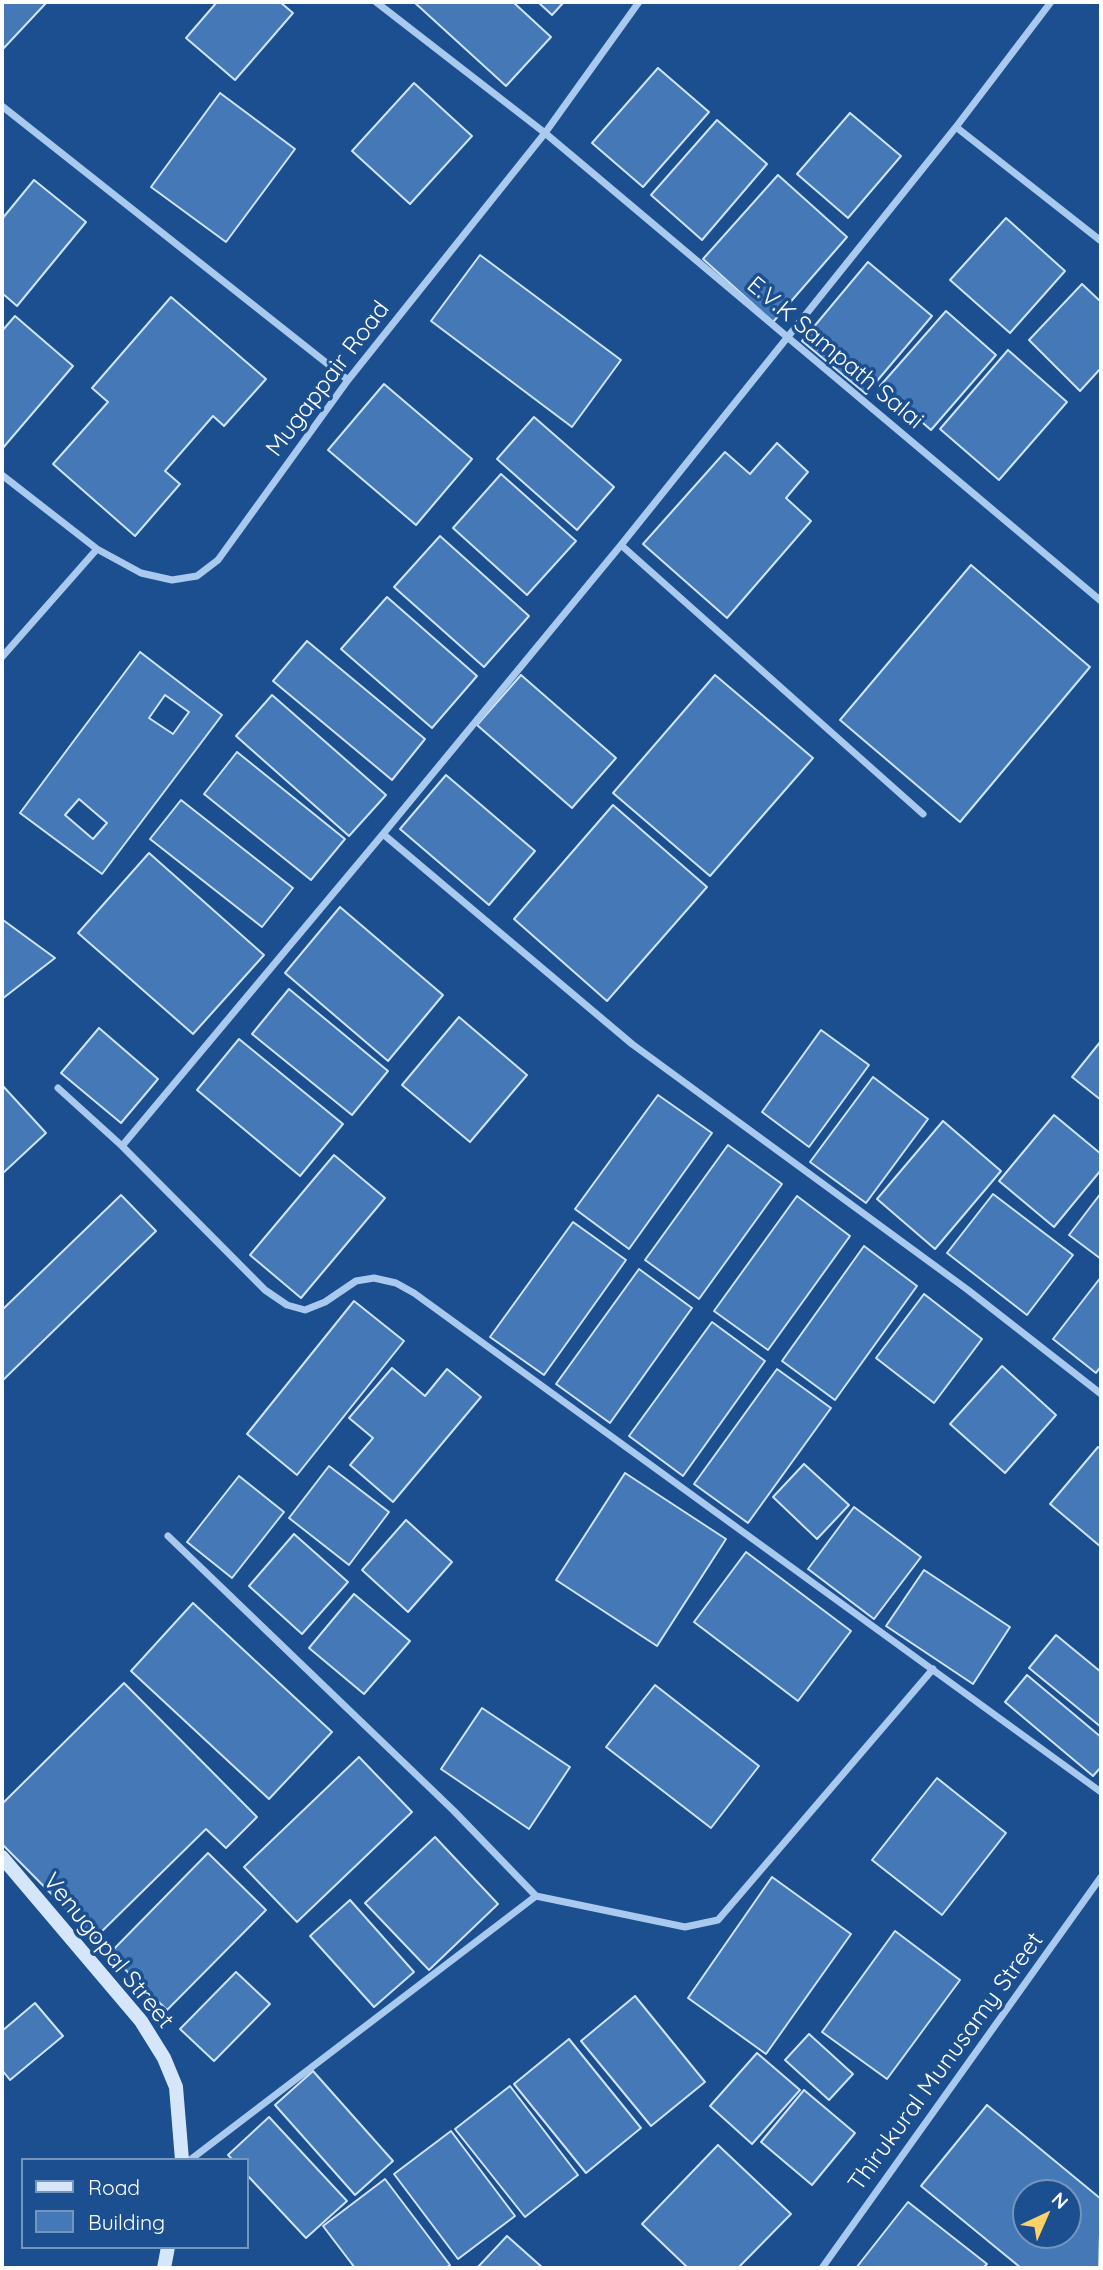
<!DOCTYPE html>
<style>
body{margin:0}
#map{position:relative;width:1103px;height:2270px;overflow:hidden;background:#1b4f8f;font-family:Quicksand,sans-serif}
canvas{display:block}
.frame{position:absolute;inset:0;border:4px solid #fff;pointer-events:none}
.legend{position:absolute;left:21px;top:2158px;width:228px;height:91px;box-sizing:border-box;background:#1b4f8f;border:2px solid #7695bc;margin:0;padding:9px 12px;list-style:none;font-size:21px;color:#fff}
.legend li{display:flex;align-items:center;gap:14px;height:35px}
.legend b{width:35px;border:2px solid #7695bc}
.north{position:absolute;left:1012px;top:2179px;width:70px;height:70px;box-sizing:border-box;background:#1b4f8f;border:2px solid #7695bc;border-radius:50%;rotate:44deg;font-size:19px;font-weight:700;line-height:28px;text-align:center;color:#fff}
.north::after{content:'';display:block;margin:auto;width:24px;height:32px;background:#ffd166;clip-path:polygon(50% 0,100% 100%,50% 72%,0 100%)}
</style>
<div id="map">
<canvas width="1103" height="2270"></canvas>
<div class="frame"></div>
<ul class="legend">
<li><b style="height:9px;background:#d6e6fa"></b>Road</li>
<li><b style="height:19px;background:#4478b7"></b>Building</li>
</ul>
<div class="north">N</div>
</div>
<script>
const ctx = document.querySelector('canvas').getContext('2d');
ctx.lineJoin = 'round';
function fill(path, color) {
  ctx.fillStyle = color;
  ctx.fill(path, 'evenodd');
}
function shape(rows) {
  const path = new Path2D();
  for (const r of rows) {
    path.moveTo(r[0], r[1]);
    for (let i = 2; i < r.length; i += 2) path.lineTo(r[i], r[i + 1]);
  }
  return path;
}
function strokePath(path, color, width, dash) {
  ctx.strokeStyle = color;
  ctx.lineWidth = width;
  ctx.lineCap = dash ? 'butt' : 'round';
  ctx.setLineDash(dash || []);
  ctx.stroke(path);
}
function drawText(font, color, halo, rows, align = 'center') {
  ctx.font = font + ' Quicksand,sans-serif';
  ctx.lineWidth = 7;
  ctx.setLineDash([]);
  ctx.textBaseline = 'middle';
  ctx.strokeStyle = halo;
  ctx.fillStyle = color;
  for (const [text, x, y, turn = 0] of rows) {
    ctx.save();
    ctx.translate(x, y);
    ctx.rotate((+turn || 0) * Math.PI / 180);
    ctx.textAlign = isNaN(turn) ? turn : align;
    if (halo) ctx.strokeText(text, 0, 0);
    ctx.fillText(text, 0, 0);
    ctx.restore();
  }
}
const building = shape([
 [2,2,47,2,2,50,2,2],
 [217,2,280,2,293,13,235,80,186,38,217,2],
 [414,2,513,2,551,37,506,86,414,2],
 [538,2,564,2,552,15,538,2],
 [658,68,709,112,643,187,592,143,658,68],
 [414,83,472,136,410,204,352,151,414,83],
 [220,93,295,149,226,242,151,187,220,93],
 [850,113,901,156,848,218,797,174,850,113],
 [717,120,767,164,702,240,651,195,717,120],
 [778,175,847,237,773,322,703,259,778,175],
 [34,180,86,222,17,306,2,293,2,219,34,180],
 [1006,218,1065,271,1010,333,950,280,1006,218],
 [480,255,621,360,572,427,431,321,480,255],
 [868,262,932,316,866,394,802,341,868,262],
 [1082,284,1101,302,1101,368,1080,391,1029,340,1082,284],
 [171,297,266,379,224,426,213,416,165,471,180,484,135,536,53,464,108,402,92,388,171,297],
 [946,311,996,355,931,430,880,386,946,311],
 [15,316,73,366,2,449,2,331,15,316],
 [1008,350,1067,402,999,480,940,429,1008,350],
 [384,384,472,459,416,525,328,450,384,384],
 [534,417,614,487,577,530,497,459,534,417],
 [777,443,808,472,786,498,811,521,727,618,643,544,725,452,750,474,777,443],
 [501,474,576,541,527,595,453,528,501,474],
 [440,536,529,616,484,667,394,587,440,536],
 [971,565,1090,667,960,822,840,720,971,565],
 [387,597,477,676,432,728,341,649,387,597],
 [307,641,425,739,392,780,273,681,307,641],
 [140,652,222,715,102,874,20,813,140,652],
 [165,695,189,712,173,734,149,718,165,695],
 [79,799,107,823,93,839,65,815,79,799],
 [521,675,616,758,572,808,477,725,521,675],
 [715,675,813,758,710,876,613,793,715,675],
 [272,695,386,795,349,836,236,736,272,695],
 [237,752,345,839,311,880,204,794,237,752],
 [446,775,535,851,489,905,400,829,446,775],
 [181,800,293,888,262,927,150,839,181,800],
 [613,805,707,887,607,1001,514,919,613,805],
 [149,853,264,955,193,1034,78,933,149,853],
 [340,907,443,995,388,1061,285,973,340,907],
 [2,916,3,920,55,958,2,999,2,916],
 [289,989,388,1071,352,1115,252,1034,289,989],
 [459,1017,527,1075,470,1142,402,1085,459,1017],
 [99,1028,158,1079,121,1123,61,1073,99,1028],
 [821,1030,869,1065,809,1147,762,1112,821,1030],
 [239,1039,343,1124,300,1176,197,1090,239,1039],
 [1101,1041,1101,1100,1072,1077,1101,1041],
 [873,1077,928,1119,866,1203,810,1162,873,1077],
 [2,1085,46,1133,2,1174,2,1085],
 [658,1095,712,1133,629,1249,575,1209,658,1095],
 [1054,1115,1101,1154,1101,1170,1054,1227,999,1181,1054,1115],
 [943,1121,1001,1171,935,1249,877,1199,943,1121],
 [728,1145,782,1184,699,1299,645,1260,728,1145],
 [334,1155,385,1198,301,1298,250,1255,334,1155],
 [1101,1193,1101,1259,1069,1235,1101,1193],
 [993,1194,1073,1255,1027,1315,947,1253,993,1194],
 [121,1195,156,1231,2,1381,2,1310,121,1195],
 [797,1196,850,1236,768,1350,714,1311,797,1196],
 [573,1222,626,1260,544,1375,490,1337,573,1222],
 [864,1246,917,1286,835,1400,782,1361,864,1246],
 [639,1269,692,1308,610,1423,556,1384,639,1269],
 [1101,1277,1101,1366,1096,1373,1053,1339,1101,1277],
 [924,1294,982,1339,934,1403,876,1358,924,1294],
 [354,1301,404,1341,297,1475,247,1434,354,1301],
 [712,1322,765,1361,683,1476,629,1436,712,1322],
 [1002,1366,1056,1415,1005,1473,950,1424,1002,1366],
 [392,1368,425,1396,447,1369,481,1397,393,1502,350,1465,373,1438,349,1418,392,1368],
 [777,1369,831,1408,748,1523,694,1484,777,1369],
 [1098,1447,1101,1449,1101,1547,1050,1504,1098,1447],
 [804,1464,849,1505,817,1539,773,1497,804,1464],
 [329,1466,389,1512,349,1565,289,1518,329,1466],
 [625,1473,726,1539,657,1646,556,1580,625,1473],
 [239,1476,284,1512,232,1578,187,1542,239,1476],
 [854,1507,921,1557,874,1619,808,1569,854,1507],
 [406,1520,452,1562,408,1612,362,1570,406,1520],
 [294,1534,348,1582,302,1634,249,1586,294,1534],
 [746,1552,851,1631,798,1701,694,1622,746,1552],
 [924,1570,1010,1627,973,1684,886,1626,924,1570],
 [354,1594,410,1641,364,1694,309,1648,354,1594],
 [193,1603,332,1732,269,1799,131,1671,193,1603],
 [1056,1635,1101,1672,1101,1727,1029,1668,1056,1635],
 [1027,1675,1101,1737,1101,1767,1093,1776,1005,1702,1027,1675],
 [124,1683,257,1817,226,1848,206,1829,95,1938,2,1844,2,1804,124,1683],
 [655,1685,759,1766,711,1828,606,1747,655,1685],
 [482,1708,570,1767,529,1829,441,1769,482,1708],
 [359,1757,412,1812,297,1922,244,1867,359,1757],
 [937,1778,1006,1833,942,1915,872,1860,937,1778],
 [435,1837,498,1904,429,1970,365,1903,435,1837],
 [208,1853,266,1910,167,2010,109,1954,208,1853],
 [772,1877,851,1934,766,2054,688,1998,772,1877],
 [350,1900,414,1972,374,2007,310,1936,350,1900],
 [895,1931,960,1980,887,2079,822,2032,895,1931],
 [236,1972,270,2004,214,2061,180,2029,236,1972],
 [635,1996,705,2082,651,2126,581,2041,635,1996],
 [35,2003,63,2036,10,2080,2,2070,2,2031,35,2003],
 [809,2034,853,2074,829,2100,785,2060,809,2034],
 [569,2039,641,2128,586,2173,514,2084,569,2039],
 [757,2053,800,2090,752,2144,710,2106,757,2053],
 [313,2071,393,2161,355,2195,275,2105,313,2071],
 [510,2086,578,2175,525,2217,455,2129,510,2086],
 [804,2090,855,2133,812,2185,761,2142,804,2090],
 [987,2105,1101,2199,1099,2268,1021,2268,921,2186,987,2105],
 [1026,2193,1068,2193,1068,2235,1026,2235,1026,2193],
 [269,2117,347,2201,306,2238,247,2175,247,2160,233,2160,228,2155,269,2117],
 [451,2131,515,2216,458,2259,394,2174,451,2131],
 [718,2145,791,2214,738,2268,688,2268,642,2224,718,2145],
 [385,2179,450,2265,445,2268,355,2268,323,2226,385,2179],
 [908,2202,987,2264,983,2268,856,2268,908,2202],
 [507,2236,543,2268,477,2268,507,2236]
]);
const street = shape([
 [376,2,545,133,1101,601],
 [1051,2,956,127,621,545,383,834,632,1044,968,1290,1101,1394],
 [2,106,348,380],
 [956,127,1101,241],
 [2,475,97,549],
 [621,545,923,814],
 [2,657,97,549,141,573,172,580,197,576,218,560,348,380,545,133,639,2],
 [58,1088,122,1146,265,1290,287,1305,305,1310,325,1302,356,1281,374,1278,396,1283,414,1293,1101,1792],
 [122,1146,383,834],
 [168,1536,454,1811,536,1896,190,2160],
 [536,1896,685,1927,718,1920,933,1669],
 [822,2268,1101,1877]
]);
const secondary = shape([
 [2,1857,141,2021,164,2058,176,2087,182,2160],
 [164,2268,168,2247]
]);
const streetNames = [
 ["E.V.K Sampath Salai",835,353,40],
 ["Mugappair Road",328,379,-53],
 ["Venugopal Street",108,1951,51],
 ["Thirukural Munusamy Street",946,2062,-54]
];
fill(building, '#4478b7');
strokePath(building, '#cfe3fa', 2);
strokePath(street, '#a9c9ee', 7);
strokePath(secondary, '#d6e6fa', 14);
drawText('24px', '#fff', '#1b4f8f', streetNames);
</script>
